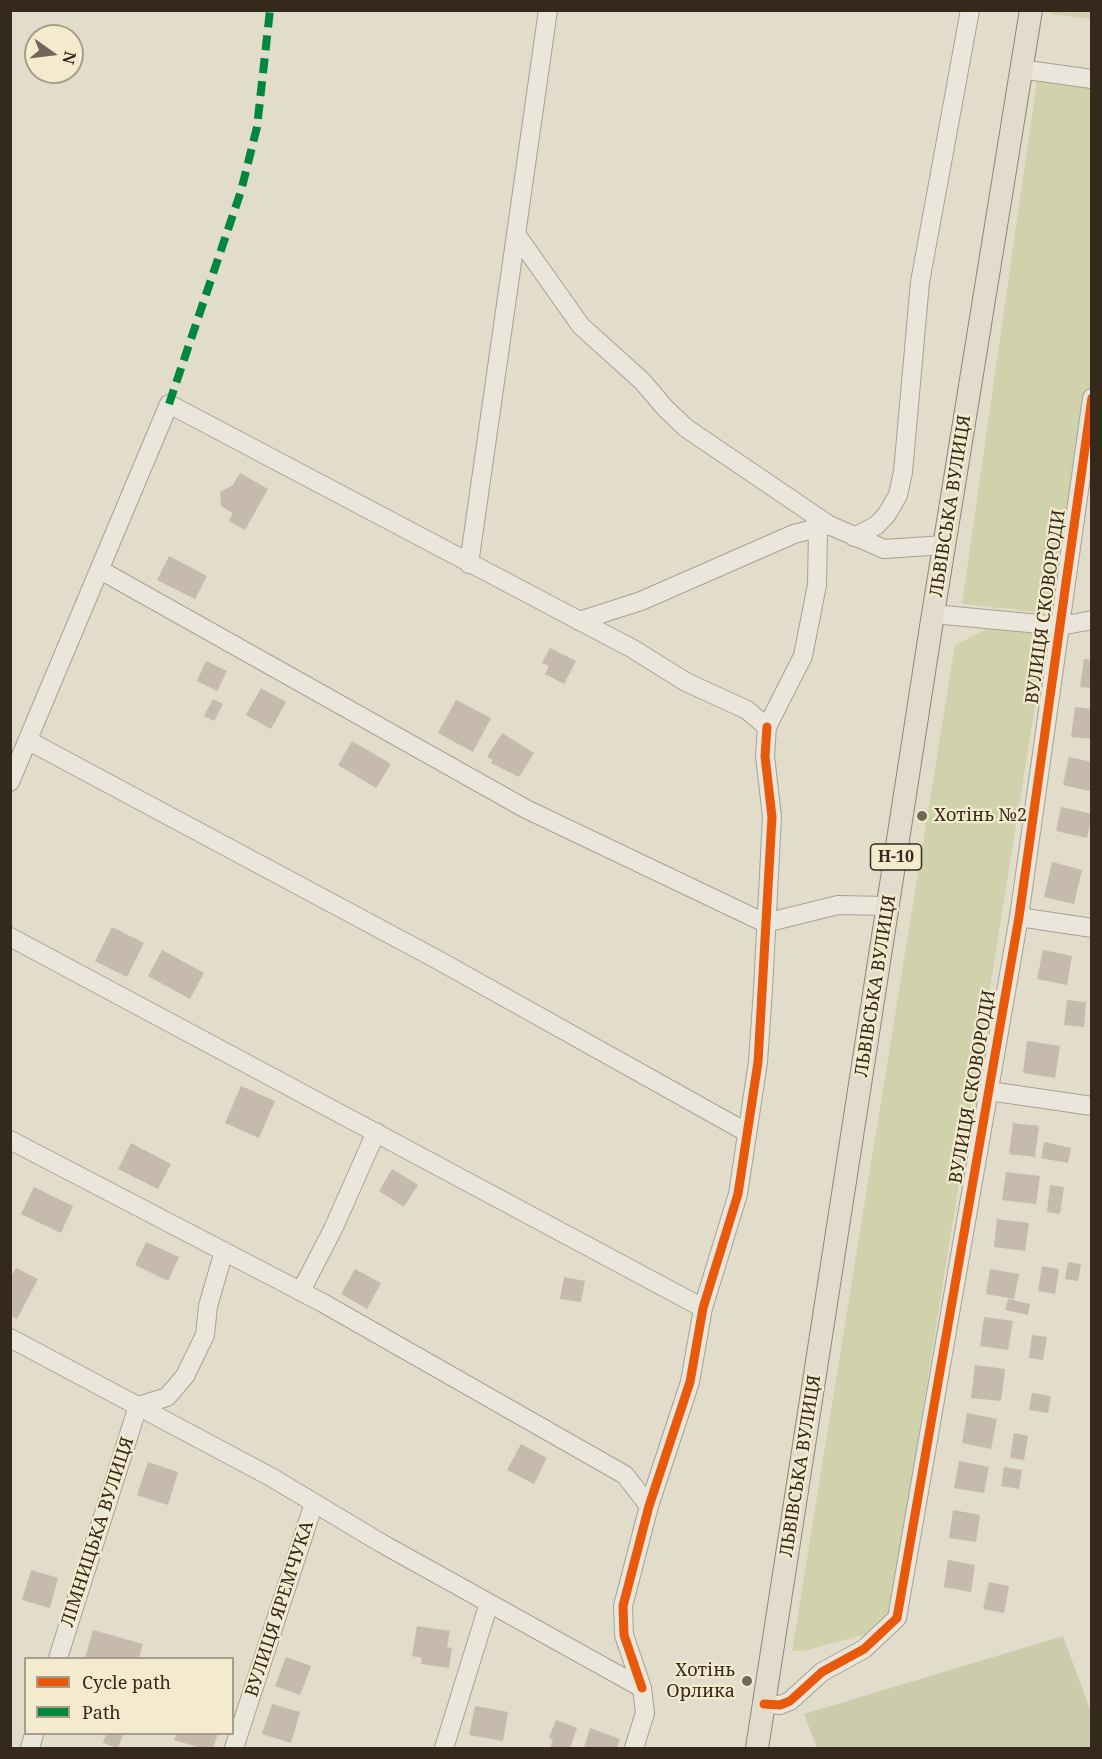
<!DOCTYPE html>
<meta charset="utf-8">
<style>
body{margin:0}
#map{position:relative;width:1102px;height:1759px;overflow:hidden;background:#e2dcca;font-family:"Noto Serif",serif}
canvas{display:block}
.frame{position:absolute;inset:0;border:12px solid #35291c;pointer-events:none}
.legend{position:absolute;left:24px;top:1657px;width:210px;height:78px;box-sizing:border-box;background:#f4ebce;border:2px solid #a89d87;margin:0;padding:8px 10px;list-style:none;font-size:18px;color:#35291c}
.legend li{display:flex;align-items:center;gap:12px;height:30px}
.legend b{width:30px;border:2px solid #a89d87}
.north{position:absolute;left:24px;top:24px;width:60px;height:60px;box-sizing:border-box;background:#f4ebce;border:2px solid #a89d87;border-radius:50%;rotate:104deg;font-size:16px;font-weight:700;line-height:24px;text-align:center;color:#35291c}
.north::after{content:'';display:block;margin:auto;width:21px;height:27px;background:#726859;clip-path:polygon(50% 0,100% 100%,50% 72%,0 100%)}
</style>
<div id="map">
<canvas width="1102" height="1759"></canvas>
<div class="frame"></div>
<ul class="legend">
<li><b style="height:8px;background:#e8590c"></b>Cycle path</li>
<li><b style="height:8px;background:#00873e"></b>Path</li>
</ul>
<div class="north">N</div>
</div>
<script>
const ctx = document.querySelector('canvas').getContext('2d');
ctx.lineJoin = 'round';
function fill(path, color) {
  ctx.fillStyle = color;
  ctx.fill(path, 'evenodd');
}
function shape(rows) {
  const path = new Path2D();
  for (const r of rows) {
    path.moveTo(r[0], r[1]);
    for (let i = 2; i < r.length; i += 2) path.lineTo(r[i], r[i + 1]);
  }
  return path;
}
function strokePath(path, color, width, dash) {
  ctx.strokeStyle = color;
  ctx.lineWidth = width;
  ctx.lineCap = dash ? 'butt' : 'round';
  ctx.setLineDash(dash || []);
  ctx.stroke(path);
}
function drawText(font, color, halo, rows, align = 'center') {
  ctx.font = font + ' "Noto Serif",serif';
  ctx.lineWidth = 4.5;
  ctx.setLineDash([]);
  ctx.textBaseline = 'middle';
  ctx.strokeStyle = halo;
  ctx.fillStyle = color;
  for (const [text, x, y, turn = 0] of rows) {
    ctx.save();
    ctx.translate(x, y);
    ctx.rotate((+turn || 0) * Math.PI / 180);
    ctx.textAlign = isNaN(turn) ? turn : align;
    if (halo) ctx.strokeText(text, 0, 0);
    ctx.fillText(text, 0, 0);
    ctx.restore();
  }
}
const green = shape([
 [1051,11,1091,11,1091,19,1050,14],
 [1037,80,1091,88,1091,387,1057,614,962,604],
 [997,624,1047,631,888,1628,804,1651,792,1651,955,645]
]);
const cemetery = shape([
 [1063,1636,1091,1712,1091,1748,817,1748,804,1714]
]);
const building = shape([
 [240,473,268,489,245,530,229,521,233,513,221,506,220,492,233,485],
 [169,556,207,576,195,599,157,580],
 [550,648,576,661,564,684,545,674,549,666,542,663],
 [1084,659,1092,660,1092,688,1080,687],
 [206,661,227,671,217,691,197,681],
 [261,688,286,702,271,729,246,715],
 [213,699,223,704,214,721,204,716],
 [456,700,491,718,473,752,438,733],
 [1075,707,1092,709,1092,739,1071,737],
 [502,733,534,753,519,777,491,763,493,760,487,757],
 [352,741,391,764,376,788,338,765],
 [1069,757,1092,762,1090,791,1063,785],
 [1061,807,1092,814,1087,838,1056,831],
 [1052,862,1082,870,1074,904,1044,897],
 [112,927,144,943,127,977,95,961],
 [162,950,204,973,190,999,148,976],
 [1043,950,1072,956,1067,985,1037,979],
 [1067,1000,1086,1002,1084,1027,1064,1025],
 [1027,1041,1060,1046,1055,1078,1023,1073],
 [241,1086,275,1101,259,1138,225,1123],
 [1013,1123,1039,1126,1035,1157,1009,1154],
 [1044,1142,1071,1148,1068,1163,1041,1158],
 [131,1143,171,1164,158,1189,118,1169],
 [392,1169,418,1185,404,1207,379,1191],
 [1006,1172,1040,1176,1036,1204,1002,1200],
 [1050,1185,1064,1187,1060,1214,1047,1212],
 [34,1187,73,1206,61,1233,21,1214],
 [997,1219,1029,1223,1025,1251,994,1247],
 [146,1242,179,1257,168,1281,135,1265],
 [1068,1262,1081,1264,1078,1281,1065,1279],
 [1042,1266,1059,1269,1055,1294,1038,1291],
 [16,1268,38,1279,17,1319,10,1316,10,1279],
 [355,1269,381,1283,367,1309,341,1294],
 [990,1269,1019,1274,1014,1299,986,1294],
 [564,1277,585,1281,581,1302,560,1299],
 [1008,1299,1030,1304,1028,1315,1005,1310],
 [984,1317,1013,1321,1008,1350,980,1346],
 [1032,1335,1047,1337,1043,1360,1029,1358],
 [975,1365,1005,1369,1001,1401,971,1398],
 [1032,1393,1051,1396,1048,1413,1029,1410],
 [967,1413,997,1419,991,1449,962,1443],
 [1014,1433,1028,1436,1024,1460,1010,1458],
 [521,1444,547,1458,534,1484,507,1470],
 [959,1461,989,1467,984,1493,954,1488],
 [148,1462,178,1472,168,1505,137,1495],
 [1004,1467,1022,1470,1019,1489,1001,1486],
 [953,1510,980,1515,976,1542,949,1538],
 [948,1560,975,1565,971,1592,944,1587],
 [31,1570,58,1578,50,1608,22,1600],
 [989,1582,1009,1586,1004,1613,983,1609],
 [417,1626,450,1631,447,1647,452,1648,449,1668,421,1664,422,1658,412,1656],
 [93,1630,143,1644,139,1658,85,1658],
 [286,1657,311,1666,300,1695,275,1686],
 [272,1704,300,1712,291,1743,262,1734],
 [475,1706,508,1712,503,1741,469,1735],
 [556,1720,577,1728,570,1748,550,1748,553,1740,549,1738],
 [590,1728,620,1739,617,1748,584,1748],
 [106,1734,123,1734,118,1748,103,1743],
 [177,1734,218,1734,213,1748,201,1748,174,1740]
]);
const minor = shape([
 [1020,69,1092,79],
 [518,237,581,326,642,381,666,409,686,428,829,525],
 [854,537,877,525,887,514,898,495,903,472,920,282,970,10],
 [469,564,548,10],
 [102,571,526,809,765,923,838,905,889,906],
 [933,614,1061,626,1092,620],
 [579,621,641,601,794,534,829,525,884,549,944,545],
 [29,741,438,960,746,1132],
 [10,782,169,404,633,649,686,682,747,710,767,727],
 [1019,917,1092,928],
 [10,937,703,1308],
 [989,1091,1092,1106],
 [10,1140,323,1303,625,1475,649,1506],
 [301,1291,334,1227,376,1132],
 [10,1338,271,1477,381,1543,642,1688,645,1713,634,1748],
 [58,1658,138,1406,167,1397,185,1376,205,1335,208,1306,224,1251],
 [642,1688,624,1635,623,1606,649,1506,690,1382,703,1308,738,1194,758,1062,763,989,772,817,765,756,767,727,803,656,817,585,818,528],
 [764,1704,780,1705,790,1701,822,1672,864,1649,897,1618,1019,917,1092,398],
 [30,1748,34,1734],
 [234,1748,314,1503],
 [444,1748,489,1603]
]);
const major = shape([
 [757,1748,933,614,1031,10]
]);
const quiet = shape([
 [169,404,241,191,257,127,270,10]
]);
const cycleway = shape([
 [642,1688,624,1635,623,1606,649,1506,690,1382,703,1308,738,1194,758,1062,772,817,765,756,767,727],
 [764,1704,780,1705,790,1701,822,1672,864,1649,897,1618,1019,917,1092,398]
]);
const markers = [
 [922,816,6,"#726859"],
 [747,1681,6,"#726859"]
];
const shields = [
 [896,857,51]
];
const shieldNames = [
 ["Н-10",896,857]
];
const streetNames = [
 ["ЛЬВІВСЬКА ВУЛИЦЯ",951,506,-81],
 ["ВУЛИЦЯ СКОВОРОДИ",1046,607,-82],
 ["ЛЬВІВСЬКА ВУЛИЦЯ",876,986,-81],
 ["ВУЛИЦЯ СКОВОРОДИ",973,1087,-80],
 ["ЛЬВІВСЬКА ВУЛИЦЯ",801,1466,-81],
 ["ЛІМНИЦЬКА ВУЛИЦЯ",98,1532,-72],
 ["ВУЛИЦЯ ЯРЕМЧУКА",280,1609,-72]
];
const poiNames = [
 ["Хотінь №2",934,816],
 ["Хотінь",735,1671,"right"],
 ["Орлика",735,1692,"right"]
];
fill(green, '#d0d2ac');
fill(cemetery, '#cbccac');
fill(building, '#c5baab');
strokePath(minor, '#a7a194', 20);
strokePath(major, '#8c867a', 24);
strokePath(minor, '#eae6db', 18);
strokePath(major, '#e2dccd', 22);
strokePath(quiet, '#00873e', 8, [15, 8]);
strokePath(cycleway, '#e8590c', 9);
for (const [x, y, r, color] of markers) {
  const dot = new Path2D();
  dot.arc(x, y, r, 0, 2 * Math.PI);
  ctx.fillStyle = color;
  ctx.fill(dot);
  strokePath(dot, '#f4ebce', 2);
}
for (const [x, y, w] of shields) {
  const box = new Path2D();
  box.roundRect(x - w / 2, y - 13, w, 26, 4.5);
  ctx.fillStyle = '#f4ebce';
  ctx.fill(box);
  strokePath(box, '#35291c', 1.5);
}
drawText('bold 16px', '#35291c', null, shieldNames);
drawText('18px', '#35291c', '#f4ebce', streetNames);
drawText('18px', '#35291c', '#f4ebce', poiNames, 'left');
</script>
